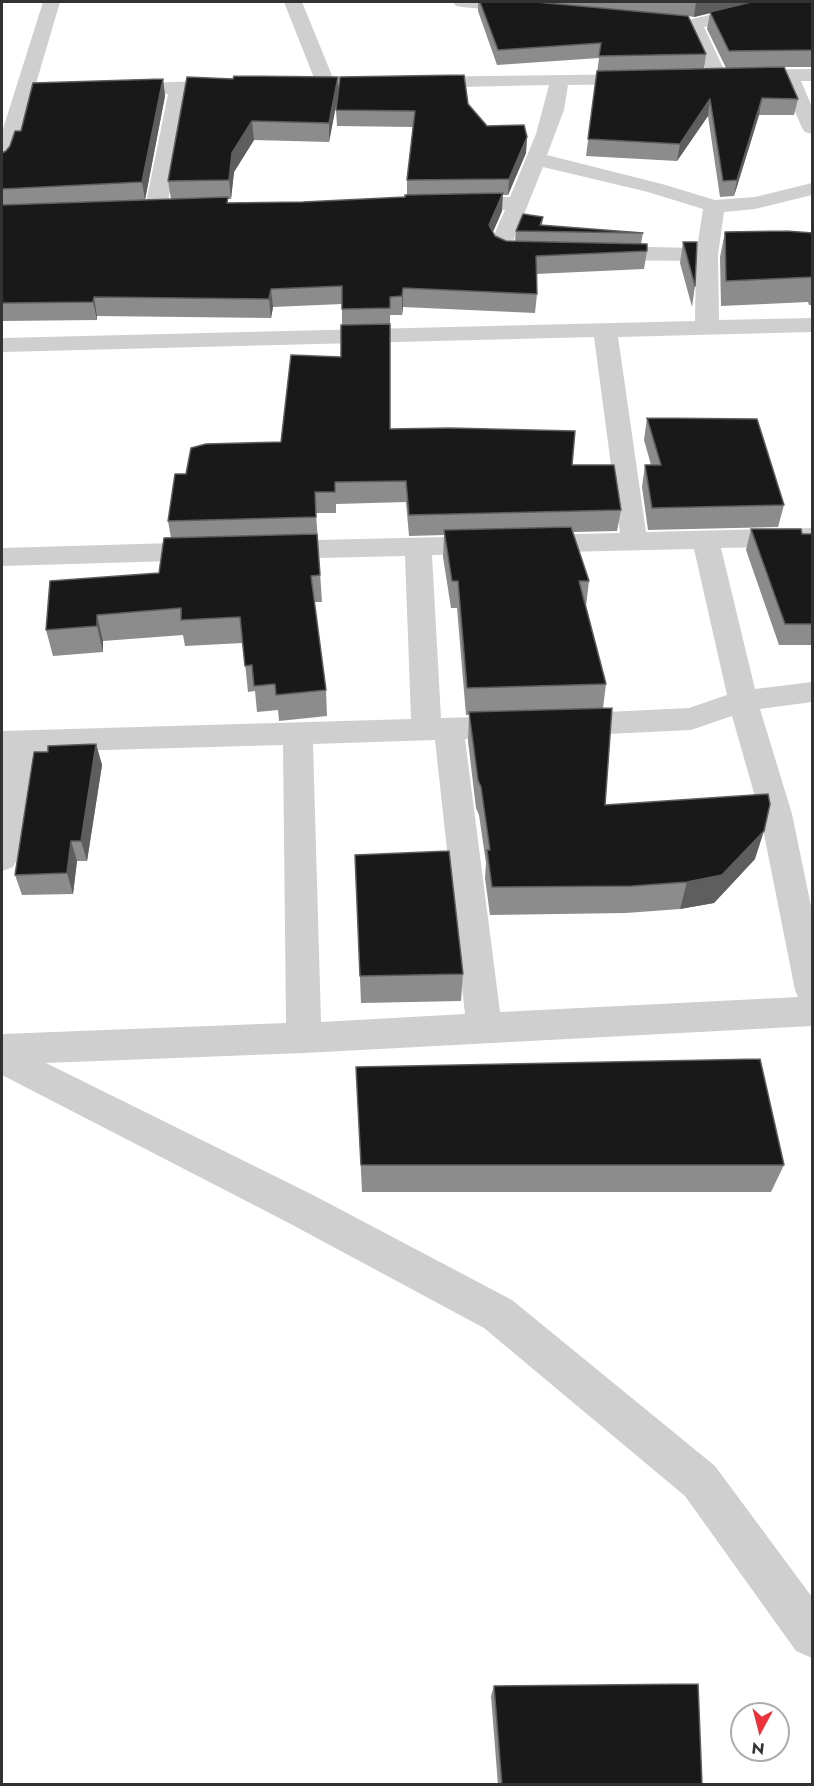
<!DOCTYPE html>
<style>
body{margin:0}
#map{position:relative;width:814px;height:1786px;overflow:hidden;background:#fff;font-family:Jost,sans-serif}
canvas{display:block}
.frame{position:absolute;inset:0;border:3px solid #323232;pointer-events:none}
.north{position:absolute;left:730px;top:1702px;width:60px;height:60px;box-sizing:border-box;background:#fff;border:2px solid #adadad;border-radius:50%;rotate:187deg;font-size:16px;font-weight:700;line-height:24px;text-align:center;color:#323232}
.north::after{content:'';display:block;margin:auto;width:21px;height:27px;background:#eb323a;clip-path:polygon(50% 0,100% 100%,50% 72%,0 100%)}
</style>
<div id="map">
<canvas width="814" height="1786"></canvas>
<div class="frame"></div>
<div class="north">N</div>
</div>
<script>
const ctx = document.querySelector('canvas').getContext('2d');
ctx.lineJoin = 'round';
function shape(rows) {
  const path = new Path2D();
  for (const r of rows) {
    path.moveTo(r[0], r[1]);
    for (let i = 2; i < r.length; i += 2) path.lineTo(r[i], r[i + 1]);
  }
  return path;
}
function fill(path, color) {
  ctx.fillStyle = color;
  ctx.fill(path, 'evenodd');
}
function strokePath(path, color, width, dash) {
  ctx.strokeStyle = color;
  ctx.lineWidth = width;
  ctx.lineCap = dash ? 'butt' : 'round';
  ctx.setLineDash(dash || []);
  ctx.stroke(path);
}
const minor = shape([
 [43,2,60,2,35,87,229,80,236,82,238,86,236,90,229,92,187,93,167,208,163,212,156,214,149,212,145,208,168,94,31,98,12,163,9,167,2,169,2,132,43,2],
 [284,2,302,2,333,78,646,74,648,78,646,82,639,84,568,85,564,110,547,155,662,184,715,200,755,197,812,183,812,195,755,209,724,212,718,255,719,320,812,318,812,332,618,337,646,532,812,528,812,546,721,548,755,689,812,682,812,702,760,709,792,814,812,911,812,1026,304,1053,46,1063,313,1195,512,1300,715,1466,812,1597,812,1658,796,1651,685,1496,484,1328,285,1221,2,1075,2,1034,286,1023,283,745,33,752,18,858,13,867,2,871,2,731,411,719,405,556,274,559,264,556,260,550,264,544,274,541,620,533,594,337,2,352,2,338,695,321,696,261,601,260,593,258,590,253,593,248,601,246,697,248,703,209,648,192,543,167,512,244,537,245,545,247,548,252,545,257,537,259,514,259,496,253,490,244,505,210,457,210,450,208,446,204,450,200,457,198,510,197,536,134,549,85,326,90,285,88,283,84,285,80,314,78,284,2],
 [694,549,727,695,689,708,566,714,555,717,551,725,555,733,566,736,691,730,732,716,760,814,795,990,798,997,500,1012,465,739,512,738,523,735,527,727,523,719,512,716,441,718,432,555,694,549],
 [435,740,465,1014,321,1022,313,744,435,740],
 [453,2,511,2,529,4,532,8,529,12,523,13,462,7,456,6,453,2],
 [812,4,812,14,748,16,704,27,727,76,725,80,718,82,711,80,709,76,685,24,688,20,748,6,812,4],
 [812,69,812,81,801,81,812,107,812,134,805,132,802,128,782,81,742,82,735,80,733,76,735,72,742,70,812,69],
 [208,542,218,545,222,551,218,557,208,560,2,566,2,548,208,542]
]);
const wall = shape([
 [478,2,813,2,813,67,784,67,798,99,794,115,759,115,734,196,720,197,708,116,677,161,586,156,599,58,497,65,478,11],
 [710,13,707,29,726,68,704,69,706,54,688,16,694,17],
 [187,77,338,93,468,104,487,126,527,137,526,153,508,195,502,195,502,211,493,232,495,236,506,241,515,241,516,231,543,217,542,225,643,233,641,244,647,251,644,269,536,274,537,294,535,313,403,307,402,315,390,315,390,429,572,465,621,510,617,531,573,532,589,581,586,606,606,684,603,708,605,805,755,859,714,903,680,909,626,913,490,915,485,878,486,863,479,815,476,808,468,741,469,715,466,715,457,608,451,608,443,557,444,535,409,536,406,502,336,504,336,513,316,513,322,602,314,602,326,690,327,716,279,721,278,710,257,712,255,691,248,692,243,643,185,646,183,635,103,641,103,652,53,656,46,630,159,573,171,538,168,521,186,474,281,442,341,357,342,325,342,304,273,307,271,318,97,316,97,320,2,321,2,153,6,151,21,131,163,79,165,96,145,200,171,199,168,181],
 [337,101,336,110,337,126,413,127,407,180,407,195,405,197,303,202,228,203,228,199,231,199,234,172,254,140,329,142],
 [725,232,813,233,813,305,809,305,808,302,721,306,720,257],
 [683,242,695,286,692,307,680,263],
 [647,418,784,505,778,527,648,530,642,487,645,465,651,465,644,440],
 [751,529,802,534,813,534,813,645,779,645,746,550],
 [96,744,102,765,87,861,77,861,73,894,22,895,15,875,48,752],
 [355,855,463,974,461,1001,361,1003],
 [356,1067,784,1165,771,1192,362,1192],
 [494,1686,702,1785,498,1785,491,1696]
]);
const shadedWall = shape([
 [696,2,748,2,748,4,694,17],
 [338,77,338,95,329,142,329,123],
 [163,79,165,96,145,200,142,182],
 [762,98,759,115,734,196,737,180],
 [710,99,708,116,677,161,680,144],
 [252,121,254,140,234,172,231,199,229,180,232,153],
 [527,137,526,153,508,195,509,179],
 [503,193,502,211,488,243,489,225],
 [403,288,403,307,402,315,402,296],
 [271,289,273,307,271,318,269,299],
 [94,297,97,316,97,320,93,302],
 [97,615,103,641,103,652,97,626],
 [96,744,102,765,87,861,81,841],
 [764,831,755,859,714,903,680,909,687,882],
 [71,841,77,861,73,894,67,873]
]);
const building = shape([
 [480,2,536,2,688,16,706,54,599,56,601,43,498,50,480,2],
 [751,2,813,2,813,50,729,51,710,12,751,2],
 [784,67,798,99,762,98,737,180,723,181,710,99,680,144,588,139,597,71,784,67],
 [464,75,468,104,487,126,524,125,527,137,509,179,407,180,415,111,336,110,340,77,464,75],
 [234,76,338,77,329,123,252,121,232,153,229,180,168,181,187,77,233,79,234,76],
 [163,79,142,182,2,189,2,153,6,151,10,146,15,131,21,131,33,83,163,79],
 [503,193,489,225,495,236,506,241,647,244,647,251,536,256,537,294,403,288,402,296,390,297,390,308,342,309,342,286,271,289,269,299,94,297,93,302,2,303,2,205,228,197,227,203,303,202,405,197,405,195,503,193],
 [523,214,543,217,540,225,643,233,516,231,523,214],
 [786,231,813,233,813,277,726,281,725,232,786,231],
 [683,242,697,242,695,286,683,242],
 [390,324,390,429,449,428,575,431,572,465,614,465,621,510,409,515,406,481,335,482,335,492,315,492,316,517,168,521,175,474,186,474,191,448,206,444,281,442,291,355,341,357,341,325,390,324],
 [647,418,757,419,784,505,652,508,645,465,661,465,647,418],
 [571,527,589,581,579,581,606,684,467,688,458,581,452,581,444,530,571,527],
 [751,529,801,529,802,534,813,534,813,624,785,624,751,529],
 [317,534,320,575,311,576,326,690,276,695,275,684,254,686,252,665,245,666,240,617,181,620,181,608,97,615,97,626,46,630,50,581,159,573,164,538,317,534],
 [612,708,605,805,768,794,770,804,764,831,722,875,687,882,632,886,492,887,487,850,490,850,481,787,478,780,469,712,612,708],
 [96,744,81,841,71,841,67,873,15,875,34,752,48,752,48,746,96,744],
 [449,851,463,974,360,976,355,855,449,851],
 [760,1059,784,1165,361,1165,356,1067,760,1059],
 [698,1684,702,1785,502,1785,494,1686,698,1684]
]);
fill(minor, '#cfcfcf');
fill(wall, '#8c8c8c');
fill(shadedWall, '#5e5e5e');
fill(building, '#191919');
strokePath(building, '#5e5e5e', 1.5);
</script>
